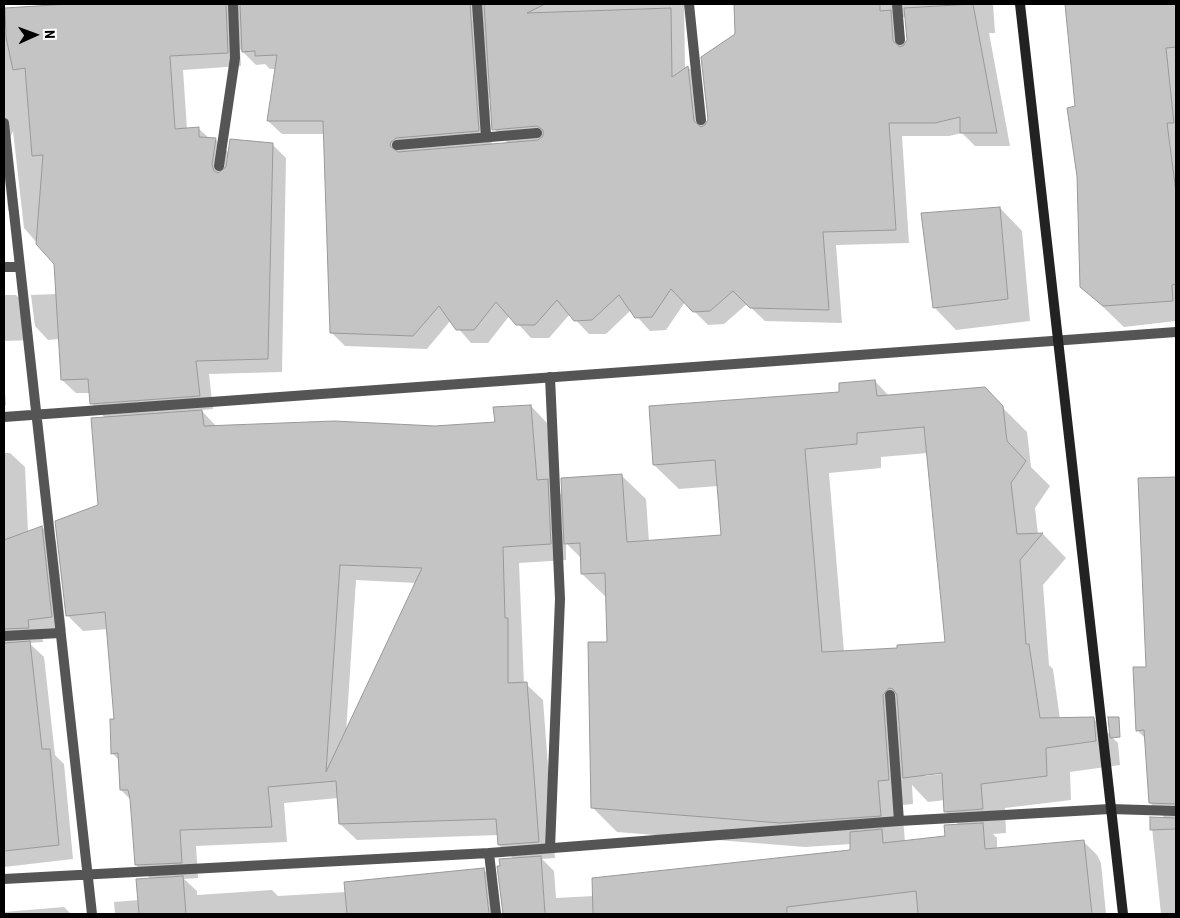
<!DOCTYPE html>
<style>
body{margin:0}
#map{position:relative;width:1180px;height:918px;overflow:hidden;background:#fff;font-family:"Roboto Condensed",sans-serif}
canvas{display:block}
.frame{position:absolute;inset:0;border:5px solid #000;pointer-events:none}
.north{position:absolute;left:10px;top:10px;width:50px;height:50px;-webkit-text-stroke:4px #fff;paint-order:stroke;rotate:88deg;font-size:14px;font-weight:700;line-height:20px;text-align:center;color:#000}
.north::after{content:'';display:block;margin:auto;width:18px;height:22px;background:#000;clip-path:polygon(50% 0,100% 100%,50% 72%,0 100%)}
</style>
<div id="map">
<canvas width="1180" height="918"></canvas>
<div class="frame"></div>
<div class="north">N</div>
</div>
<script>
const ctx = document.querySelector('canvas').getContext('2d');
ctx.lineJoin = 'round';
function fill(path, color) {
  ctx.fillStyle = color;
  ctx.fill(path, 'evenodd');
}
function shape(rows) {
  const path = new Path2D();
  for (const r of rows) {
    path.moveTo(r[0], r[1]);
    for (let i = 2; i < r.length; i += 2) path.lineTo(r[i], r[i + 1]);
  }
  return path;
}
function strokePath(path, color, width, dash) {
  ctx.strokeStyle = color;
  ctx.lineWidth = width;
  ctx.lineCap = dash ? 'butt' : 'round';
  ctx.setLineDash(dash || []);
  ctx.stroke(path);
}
const shadow = shape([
 [70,4,684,4,685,69,688,67,702,81,706,126,736,34,734,4,993,4,995,33,989,33,1010,146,975,146,962,133,949,136,902,136,909,243,836,245,842,323,765,321,747,304,724,324,708,325,685,302,666,330,650,331,631,310,606,334,589,334,570,314,549,338,531,338,510,315,488,343,471,343,451,320,427,349,345,346,332,333,325,134,282,134,268,121,276,69,270,69,265,64,256,65,240,49,241,66,183,70,187,129,198,128,210,139,216,140,229,153,272,144,286,158,282,372,209,374,213,409,201,410,217,427,435,427,496,423,531,406,547,423,552,485,564,497,621,475,646,499,649,542,722,536,718,486,679,489,654,465,875,381,889,396,984,389,1027,432,1031,467,1050,486,1035,508,1038,534,1043,534,1066,558,1043,585,1049,665,1053,669,1060,719,1093,718,1118,743,1120,765,1070,772,1071,800,1005,808,1006,833,993,834,997,838,997,849,1083,841,1097,855,1101,863,1106,914,504,914,499,867,514,859,499,845,499,835,357,840,340,824,338,798,284,803,287,842,196,846,198,878,184,879,197,891,197,895,272,890,278,896,346,892,483,869,497,883,501,914,115,914,114,902,139,900,151,879,136,865,131,800,121,790,120,761,112,753,115,720,108,629,83,631,67,615,99,506,105,418,91,403,90,393,76,393,62,380,59,339,48,340,35,326,31,295,81,293,24,228,13,131,10,138,20,221,8,210,4,172,4,9,70,6],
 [906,15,908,40,905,45,903,18],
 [489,98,492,98,494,129,508,143,492,145],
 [928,453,946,643,899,649,844,652,829,473,881,468,881,457],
 [566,543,582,559,582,574,607,598,609,643,592,807,617,832,805,847,851,844,851,851,594,896,556,898,554,871,542,859,555,858,543,700,526,684,524,684,519,563,566,560],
 [356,580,416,583,346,733],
 [948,771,949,773,925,776,925,774],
 [912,785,928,802,945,800,945,811,960,826,946,837,905,842,902,805,913,804],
 [1066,4,1176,4,1176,321,1124,327,1081,286,1077,107],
 [1000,208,1022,231,1030,321,956,330,934,307],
 [4,295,16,295,29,309,33,340,4,341],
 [4,378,6,405,4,405],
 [4,453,10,453,25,467,28,532,42,527,56,541,66,631,42,634,43,642,29,643,44,657,55,755,64,764,73,859,4,867],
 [1176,478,1176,914,1161,914,1151,818,1166,819,1150,803,1146,739,1137,730,1147,668,1139,480],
 [64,907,71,914,4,914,4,912]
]);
const building = shape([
 [69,4,226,4,228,53,170,56,175,129,199,127,199,137,216,138,212,165,214,171,218,173,226,167,230,139,273,143,268,359,196,361,200,396,90,404,88,379,61,380,54,264,36,244,43,155,32,156,25,68,13,70,6,37,5,8,69,4],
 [240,4,470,4,479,131,396,138,391,142,390,146,398,152,538,140,543,136,543,130,537,126,492,130,484,4,545,4,527,13,671,8,672,77,688,66,694,121,701,127,705,125,708,119,701,57,735,34,734,4,880,4,880,11,891,10,893,41,900,47,904,45,907,40,904,8,973,4,997,133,960,133,960,117,935,123,889,123,896,230,823,232,829,310,750,308,733,291,710,311,693,312,671,289,652,317,635,318,619,295,592,320,574,321,557,300,535,325,516,325,496,302,474,330,456,330,439,306,413,336,330,333,323,121,267,121,277,55,255,56,255,51,242,52,240,4],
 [1065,4,1176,4,1176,47,1166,48,1174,123,1167,123,1176,192,1176,284,1172,285,1173,301,1103,306,1080,287,1077,176,1067,108,1075,106,1065,4],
 [1000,207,1008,299,933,308,921,213,1000,207],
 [875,380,877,396,985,387,1003,406,1007,441,1026,461,1011,483,1017,534,1043,533,1020,560,1026,644,1029,644,1040,718,1094,717,1096,741,1046,748,1047,776,981,784,983,809,944,812,942,773,903,778,897,695,893,689,889,688,883,695,889,780,878,781,881,816,780,823,591,808,588,642,607,642,605,573,581,574,580,543,564,544,561,478,622,474,627,542,721,535,715,460,653,465,649,406,839,392,839,383,875,380],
 [924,427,945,642,897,645,897,648,822,652,805,449,857,444,857,433,924,427],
 [531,405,537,480,548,479,551,544,503,547,505,618,508,618,508,683,527,682,539,842,498,845,496,819,339,824,336,781,268,787,272,827,180,830,182,863,135,865,130,799,128,790,120,790,118,753,111,754,110,719,114,719,105,612,66,616,55,521,98,505,91,418,202,410,204,426,334,421,435,426,495,422,493,407,531,405],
 [340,565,422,568,326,772,340,565],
 [1176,477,1176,804,1149,803,1144,730,1136,731,1133,667,1146,667,1138,478,1176,477],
 [42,526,52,617,28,620,29,628,4,629,4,540,42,526],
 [30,641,42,749,50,749,59,845,4,851,4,643,30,641],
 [1108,717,1119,717,1120,737,1110,738,1108,717],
 [1150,817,1176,818,1176,829,1150,830,1150,817],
 [983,823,985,849,1084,840,1092,914,918,914,916,891,787,907,787,914,593,914,592,878,850,850,850,832,882,829,883,843,945,836,944,825,983,823],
 [541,856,545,914,503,914,497,866,500,866,499,859,541,856],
 [484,868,489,914,347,914,344,882,484,868],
 [183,876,186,914,139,914,136,879,183,876]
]);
const lane = shape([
 [689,4,701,120],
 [897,4,900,40],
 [219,166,235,58,233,4],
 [4,267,19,267],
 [550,377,560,599,550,848],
 [4,636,60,633],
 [890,695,899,821]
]);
const street = shape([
 [477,4,486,137],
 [4,123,92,914],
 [397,145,537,133],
 [4,417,1176,332],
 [489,853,496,914],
 [4,879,489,853,899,821,1110,809,1176,811]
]);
const secondary = shape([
 [1020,4,1123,914]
]);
fill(shadow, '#0003');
fill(building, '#c4c4c4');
strokePath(building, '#999', 1);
strokePath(lane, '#555', 10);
strokePath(street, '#555', 10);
strokePath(secondary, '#222', 10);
</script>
